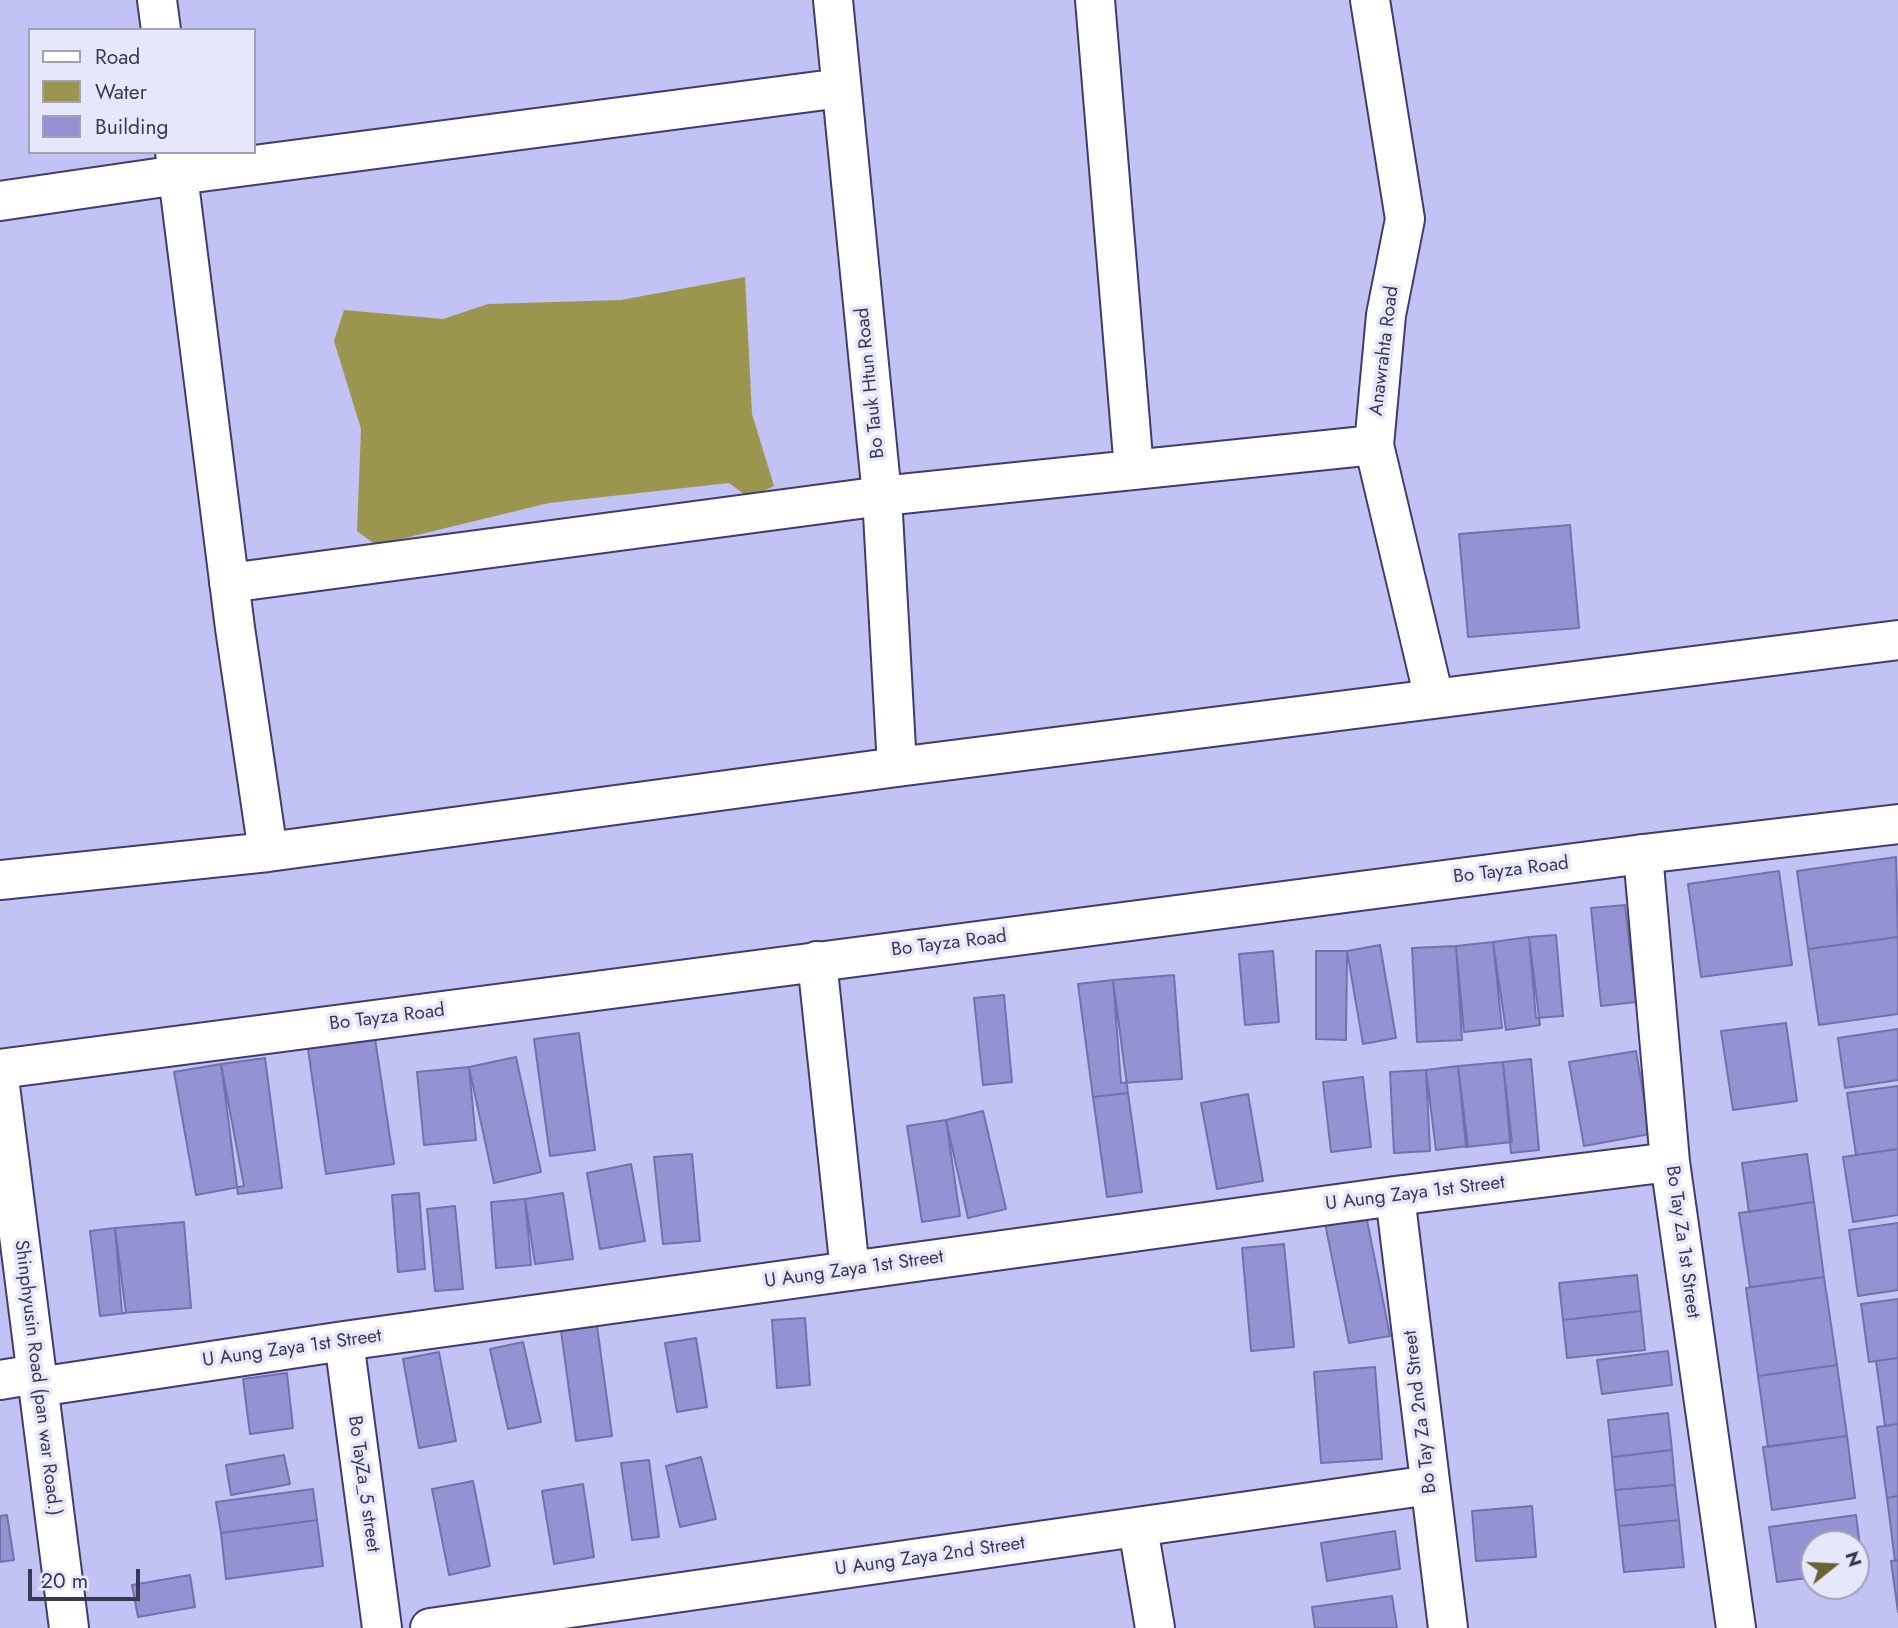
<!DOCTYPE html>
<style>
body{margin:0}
#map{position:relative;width:1898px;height:1628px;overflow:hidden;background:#c3c2f5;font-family:Jost,sans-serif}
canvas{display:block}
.legend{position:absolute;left:28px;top:28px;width:228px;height:126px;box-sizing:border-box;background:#e6e7fa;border:2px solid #a1a1b7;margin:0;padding:9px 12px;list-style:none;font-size:21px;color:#3a3953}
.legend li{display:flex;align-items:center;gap:14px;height:35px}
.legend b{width:35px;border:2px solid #a1a1b7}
.north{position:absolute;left:1800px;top:1530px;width:70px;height:70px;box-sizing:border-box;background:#e6e7fa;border:2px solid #a1a1b7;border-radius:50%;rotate:72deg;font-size:19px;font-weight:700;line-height:28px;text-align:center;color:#3a3953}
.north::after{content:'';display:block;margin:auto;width:24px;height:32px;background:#696532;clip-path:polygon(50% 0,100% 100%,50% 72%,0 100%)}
.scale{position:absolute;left:28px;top:1569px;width:112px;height:32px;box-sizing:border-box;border:4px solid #3a3953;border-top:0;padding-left:9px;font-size:21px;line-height:24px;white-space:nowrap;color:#3a3953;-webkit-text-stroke:5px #e6e7fa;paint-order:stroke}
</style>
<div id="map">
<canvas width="1898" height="1628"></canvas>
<ul class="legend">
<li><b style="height:9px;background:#fff"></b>Road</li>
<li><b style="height:19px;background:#9b964d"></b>Water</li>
<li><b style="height:19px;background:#9592d4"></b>Building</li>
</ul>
<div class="north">N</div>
<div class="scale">20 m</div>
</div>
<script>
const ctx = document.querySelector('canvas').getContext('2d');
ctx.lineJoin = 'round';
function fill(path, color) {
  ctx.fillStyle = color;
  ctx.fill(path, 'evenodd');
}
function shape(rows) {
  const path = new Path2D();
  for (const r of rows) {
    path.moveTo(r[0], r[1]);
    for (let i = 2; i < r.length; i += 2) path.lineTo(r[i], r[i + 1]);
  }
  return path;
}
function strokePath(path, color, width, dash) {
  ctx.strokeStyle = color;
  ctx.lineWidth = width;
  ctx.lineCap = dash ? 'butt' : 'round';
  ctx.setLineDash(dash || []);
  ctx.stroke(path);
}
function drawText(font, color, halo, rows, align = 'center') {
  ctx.font = font + ' Jost,sans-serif';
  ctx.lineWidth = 7;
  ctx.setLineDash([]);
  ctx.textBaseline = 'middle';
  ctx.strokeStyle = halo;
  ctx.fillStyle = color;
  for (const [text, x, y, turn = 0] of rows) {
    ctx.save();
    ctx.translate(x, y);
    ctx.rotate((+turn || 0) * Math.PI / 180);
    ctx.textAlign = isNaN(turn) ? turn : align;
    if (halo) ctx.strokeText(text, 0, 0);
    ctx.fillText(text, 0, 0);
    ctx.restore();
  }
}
const water = shape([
 [745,277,752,414,774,486,749,498,729,483,549,503,376,545,357,531,361,429,334,341,344,310,443,319,488,304,621,300]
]);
const building = shape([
 [1570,525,1579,628,1468,637,1459,534,1570,525],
 [1896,857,1898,937,1808,949,1797,871,1896,857],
 [1779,871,1792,965,1701,977,1688,884,1779,871],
 [1625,905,1636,1002,1601,1006,1591,908,1625,905],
 [1556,935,1563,1016,1536,1018,1529,937,1556,935],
 [1529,937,1540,1025,1506,1030,1493,942,1529,937],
 [1898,937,1898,1014,1819,1025,1808,949,1898,937],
 [1493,942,1502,1028,1464,1032,1456,946,1493,942],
 [1380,945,1396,1038,1363,1044,1347,951,1380,945],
 [1456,946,1462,1040,1417,1042,1412,948,1456,946],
 [1273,951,1279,1022,1245,1025,1239,954,1273,951],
 [1316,951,1347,951,1346,1040,1316,1039,1316,951],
 [1174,975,1182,1079,1121,1083,1113,980,1174,975],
 [1113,980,1128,1093,1093,1097,1078,984,1113,980],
 [1004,995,1012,1082,983,1085,974,998,1004,995],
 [1786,1023,1797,1101,1733,1110,1721,1031,1786,1023],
 [1898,1029,1898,1080,1845,1088,1838,1038,1898,1029],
 [374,1032,394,1164,326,1174,307,1042,374,1032],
 [579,1033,595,1150,550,1156,534,1039,579,1033],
 [1636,1051,1650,1134,1584,1146,1569,1062,1636,1051],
 [516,1057,541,1172,494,1183,469,1067,516,1057],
 [265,1058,282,1188,238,1194,221,1064,265,1058],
 [1531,1059,1539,1150,1511,1153,1503,1062,1531,1059],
 [1503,1062,1512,1142,1466,1147,1458,1066,1503,1062],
 [221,1064,244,1186,196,1195,174,1072,221,1064],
 [1458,1066,1468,1146,1436,1150,1426,1070,1458,1066],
 [469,1067,476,1140,424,1145,417,1072,469,1067],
 [1426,1070,1430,1151,1394,1153,1390,1072,1426,1070],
 [1363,1077,1371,1147,1331,1152,1323,1082,1363,1077],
 [1898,1086,1898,1149,1856,1155,1847,1093,1898,1086],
 [1128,1093,1142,1192,1107,1197,1093,1097,1128,1093],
 [1248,1094,1263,1181,1217,1189,1201,1103,1248,1094],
 [983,1111,1006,1209,968,1218,946,1120,983,1111],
 [946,1120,960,1216,922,1222,907,1126,946,1120],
 [1898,1149,1898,1215,1853,1222,1843,1157,1898,1149],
 [692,1154,700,1241,663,1244,654,1157,692,1154],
 [1807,1154,1814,1202,1749,1212,1742,1163,1807,1154],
 [631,1164,645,1241,600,1249,587,1173,631,1164],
 [419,1193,425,1269,398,1272,392,1195,419,1193],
 [563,1193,573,1259,535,1264,525,1199,563,1193],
 [525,1199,531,1265,496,1268,491,1202,525,1199],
 [1814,1202,1824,1277,1750,1287,1739,1213,1814,1202],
 [455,1206,463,1289,435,1291,427,1209,455,1206],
 [1366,1215,1390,1336,1349,1343,1325,1223,1366,1215],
 [184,1222,191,1308,122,1313,115,1228,184,1222],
 [1898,1223,1898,1290,1858,1296,1849,1230,1898,1223],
 [115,1228,126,1313,100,1316,90,1231,115,1228],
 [1284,1244,1294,1347,1251,1351,1242,1248,1284,1244],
 [1637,1275,1641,1311,1563,1320,1559,1283,1637,1275],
 [1824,1277,1837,1365,1758,1376,1746,1288,1824,1277],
 [1898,1299,1898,1358,1869,1362,1861,1304,1898,1299],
 [1641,1311,1645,1350,1567,1358,1563,1320,1641,1311],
 [805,1318,810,1385,777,1388,772,1320,805,1318],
 [597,1326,612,1436,576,1441,561,1331,597,1326],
 [696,1338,707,1407,677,1412,665,1343,696,1338],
 [523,1342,541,1422,508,1429,490,1349,523,1342],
 [1668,1351,1672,1385,1602,1394,1597,1360,1668,1351],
 [439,1352,456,1441,419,1448,403,1359,439,1352],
 [1898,1358,1898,1424,1885,1426,1876,1361,1898,1358],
 [1837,1365,1847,1436,1768,1447,1758,1376,1837,1365],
 [1375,1367,1382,1459,1321,1463,1314,1372,1375,1367],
 [287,1373,293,1428,250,1434,243,1379,287,1373],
 [1668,1413,1672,1450,1612,1457,1608,1420,1668,1413],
 [1898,1424,1898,1496,1887,1498,1877,1427,1898,1424],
 [1847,1436,1855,1498,1772,1510,1763,1447,1847,1436],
 [1672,1450,1675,1485,1615,1490,1612,1457,1672,1450],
 [284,1455,290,1484,231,1495,226,1465,284,1455],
 [701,1457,716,1519,680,1527,666,1466,701,1457],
 [649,1460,659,1537,632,1540,621,1463,649,1460],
 [473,1481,490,1566,449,1575,432,1489,473,1481],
 [583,1484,594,1557,554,1564,542,1491,583,1484],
 [1675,1485,1679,1520,1619,1526,1615,1490,1675,1485],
 [313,1489,317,1520,221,1533,216,1502,313,1489],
 [1898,1496,1898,1561,1895,1561,1887,1498,1898,1496],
 [1532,1506,1536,1557,1476,1561,1472,1511,1532,1506],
 [7,1515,14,1560,0,1562,0,1516,7,1515],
 [1856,1515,1863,1570,1856,1571,1856,1544,1814,1544,1814,1577,1777,1582,1769,1527,1856,1515],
 [317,1520,323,1566,226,1579,221,1533,317,1520],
 [1679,1520,1684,1567,1624,1572,1619,1526,1679,1520],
 [1395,1531,1400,1569,1327,1581,1321,1543,1395,1531],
 [1898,1560,1898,1612,1891,1561,1898,1560],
 [190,1575,195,1607,138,1617,132,1585,190,1575],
 [1392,1596,1397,1628,1315,1628,1312,1607,1392,1596]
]);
const minor = shape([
 [157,0,161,30],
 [833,0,882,496,897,767],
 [1095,0,1134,470],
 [1370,0,1405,219,1386,315,1374,445,1434,698],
 [175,152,235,628,268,852],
 [0,201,178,175,841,88],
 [229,583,882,496,1374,445],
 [1643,854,1670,1162,1736,1628],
 [0,880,268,852,897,767,1898,640],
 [817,961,850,1271],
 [0,1086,69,1628],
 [1395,1196,1448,1628],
 [344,1341,382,1628],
 [0,1380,36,1374],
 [38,1387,344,1341,850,1271,1395,1196,1670,1162],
 [1138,1528,1155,1628],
 [430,1628,1430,1485]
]);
const tertiary = shape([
 [0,1069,1643,854,1898,824]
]);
const streetNames = [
 ["Anawrahta Road",1385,351,-83],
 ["Bo Tauk Htun Road",871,383,-96],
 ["Bo Tayza Road",1511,871,-7],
 ["Bo Tayza Road",949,944,-7],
 ["Bo Tayza Road",387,1018,-7],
 ["U Aung Zaya 1st Street",1415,1194,-7],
 ["Bo Tay Za 1st Street",1682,1242,82],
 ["U Aung Zaya 1st Street",854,1270,-8],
 ["U Aung Zaya 1st Street",292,1349,-8],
 ["Shinphyusin Road (pan war Road.)",37,1378,83],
 ["Bo Tay Za 2nd Street",1421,1412,-97],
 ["Bo TayZa_5 street",363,1484,82],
 ["U Aung Zaya 2nd Street",930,1557,-8]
];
fill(water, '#9b964d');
fill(building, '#9592d4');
strokePath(building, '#7371ab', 2);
strokePath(minor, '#403b71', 42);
strokePath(tertiary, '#403b71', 42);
strokePath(minor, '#fff', 38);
strokePath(tertiary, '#fff', 38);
drawText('19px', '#3a3953', '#e6e7fa', streetNames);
</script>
